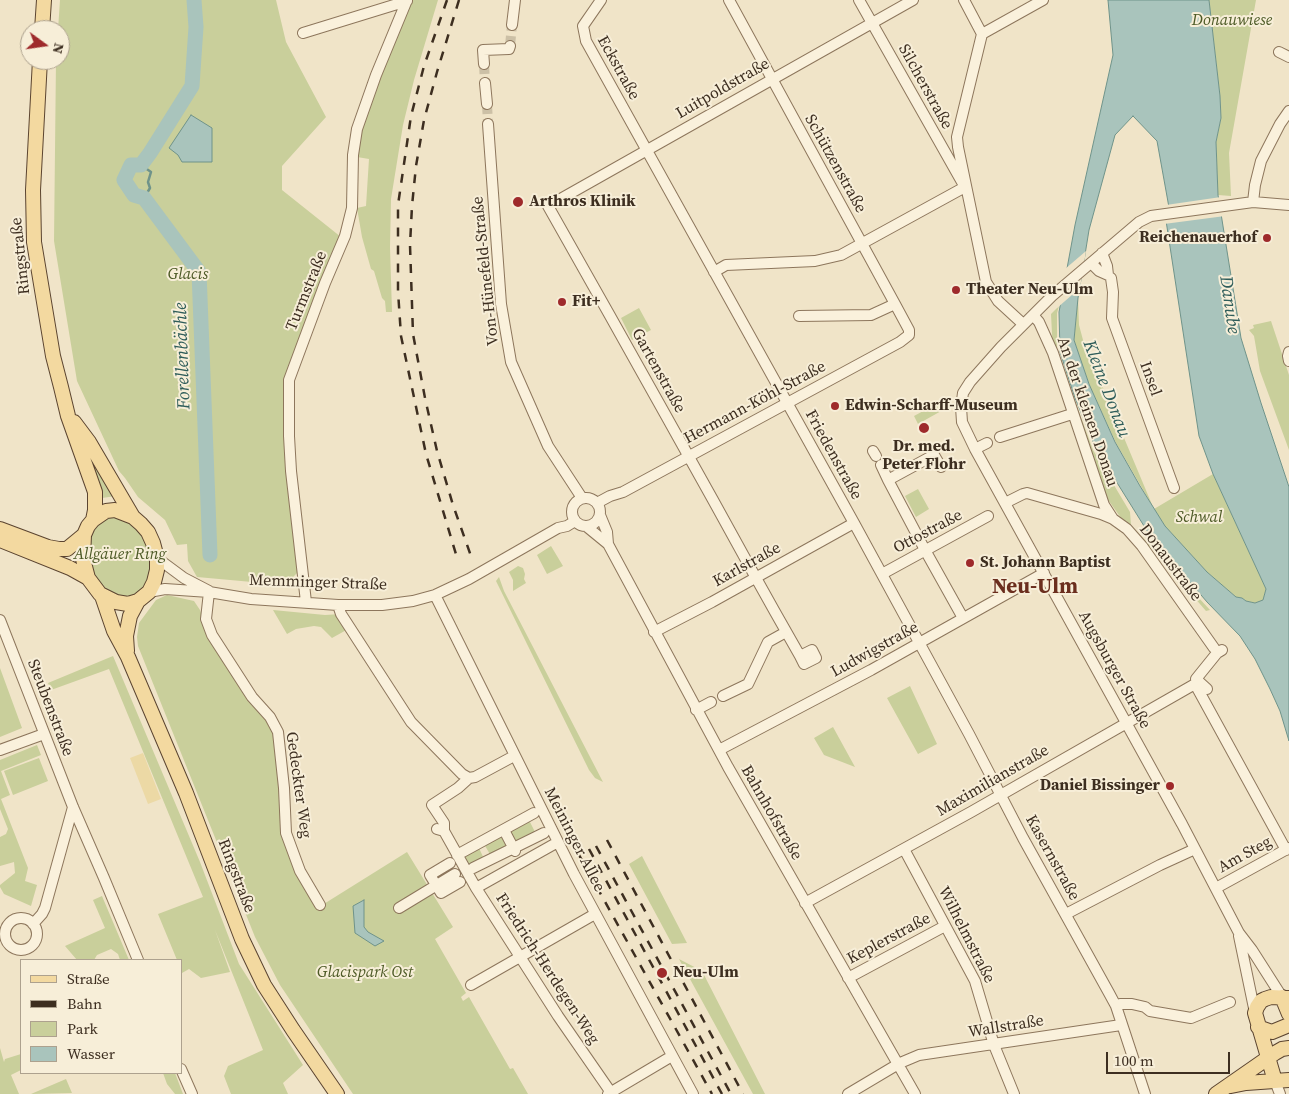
<!DOCTYPE html>
<meta charset="utf-8">
<style>
body{margin:0}
#map{position:relative;width:1289px;height:1094px;overflow:hidden;background:#f0e4c8;font-family:"Source Serif 4",serif}
canvas{display:block}
.legend{position:absolute;left:20px;top:959px;width:162px;height:115px;box-sizing:border-box;background:#f7eed8;border:1px solid #ada18e;margin:0;padding:6px 9px;list-style:none;font-size:15px;color:#3d2e20}
.legend li{display:flex;align-items:center;gap:10px;height:25px}
.legend b{width:25px;border:1px solid #ada18e}
.north{position:absolute;left:20px;top:20px;width:50px;height:50px;box-sizing:border-box;background:#f7eed8;border:1px solid #ada18e;border-radius:50%;rotate:104deg;font-size:14px;font-weight:700;line-height:20px;text-align:center;color:#3d2e20}
.north::after{content:'';display:block;margin:auto;width:18px;height:22px;background:#9e2a2b;clip-path:polygon(50% 0,100% 100%,50% 72%,0 100%)}
.scale{position:absolute;left:1106px;top:1052px;width:124px;height:22px;box-sizing:border-box;border:2px solid #3d2e20;border-top:0;padding-left:6px;font-size:15px;line-height:18px;white-space:nowrap;color:#3d2e20;-webkit-text-stroke:4px #f7eed8;paint-order:stroke}
</style>
<div id="map">
<canvas width="1289" height="1094"></canvas>
<ul class="legend">
<li><b style="height:6px;background:#f3d9a0"></b>Straße</li>
<li><b style="height:6px;background:#3d2e20"></b>Bahn</li>
<li><b style="height:14px;background:#c9cf9b"></b>Park</li>
<li><b style="height:14px;background:#a9c4bc"></b>Wasser</li>
</ul>
<div class="north">N</div>
<div class="scale">100 m</div>
</div>
<script>
const ctx = document.querySelector('canvas').getContext('2d');
ctx.lineJoin = 'round';
function fill(path, color) {
  ctx.fillStyle = color;
  ctx.fill(path, 'evenodd');
}
function shape(rows) {
  const path = new Path2D();
  for (const r of rows) {
    if (r.length === 3) {
      path.moveTo(r[0] + r[2], r[1]);
      path.arc(r[0], r[1], r[2], 0, 2 * Math.PI);
      continue;
    }
    path.moveTo(r[0], r[1]);
    for (let i = 2; i < r.length; i += 2) path.lineTo(r[i], r[i + 1]);
  }
  return path;
}
function strokePath(path, color, width, dash) {
  ctx.strokeStyle = color;
  ctx.lineWidth = width;
  ctx.lineCap = dash ? 'butt' : 'round';
  ctx.setLineDash(dash || []);
  ctx.stroke(path);
}
function drawText(font, color, halo, rows, align = 'center') {
  ctx.font = font + ' "Source Serif 4",serif';
  ctx.lineWidth = 4;
  ctx.setLineDash([]);
  ctx.textBaseline = 'middle';
  ctx.strokeStyle = halo;
  ctx.fillStyle = color;
  for (const [text, x, y, turn = 0] of rows) {
    ctx.save();
    ctx.translate(x, y);
    ctx.rotate((+turn || 0) * Math.PI / 180);
    ctx.textAlign = isNaN(turn) ? turn : align;
    if (halo) ctx.strokeText(text, 0, 0);
    ctx.fillText(text, 0, 0);
    ctx.restore();
  }
}
const green = shape([
 [60,0,276,0,286,42,326,117,282,166,282,190,341,237,287,377,285,458,291,519,296,536,299,571,285,585,197,577,188,561,187,544,177,545,165,520,138,497,125,478,119,471,77,381,54,241,56,60,60,60,60,30,58,30],
 [412,0,438,0,414,80,403,125,391,199,390,247,392,312,386,312,385,301,382,298,374,271,371,269,362,237,357,208,366,206,369,159,357,157,361,126,376,81],
 [1209,0,1256,0,1229,153,1231,196,1218,195,1216,142,1221,118,1220,96],
 [1078,298,1079,325,1083,340,1153,507,1116,443,1089,384,1074,340],
 [1059,306,1057,313,1057,352,1093,450,1130,512,1131,525,1210,610,1206,611,1156,553,1126,525,1099,487,1053,353,1051,314],
 [639,308,651,330,632,340,621,318],
 [1271,321,1289,375,1289,450,1260,371,1254,336,1249,330,1254,328,1253,325],
 [938,403,943,410,918,424,914,416],
 [74,427,116,496,102,498],
 [1213,474,1266,589,1263,600,1260,602,1255,603,1246,601,1242,598,1236,597,1207,572,1165,526,1154,509],
 [918,489,929,509,916,517,905,496],
 [117,516,130,519,153,549,149,586,131,600,102,591,87,562,91,528,103,518],
 [551,546,563,566,547,574,537,555],
 [518,566,523,568,525,574,524,579,526,583,513,591,513,580,509,572],
 [499,577,504,591,603,782,595,778,589,770,496,581],
 [167,595,194,601,200,610,210,640,276,733,284,834,319,907,407,852,453,927,435,939,466,993,461,997,463,1001,469,997,510,1069,513,1068,528,1094,353,1094,280,985,255,937,138,646,137,637,139,623,156,600],
 [273,610,325,615,341,614,350,628,332,638,321,627,314,626,296,629,287,634],
 [113,656,200,862,239,964,303,1065,283,1083,288,1094,231,1094,224,1076,228,1066,263,1050,215,930,230,972,201,978,189,969,182,973,181,960,177,960,158,914,203,897,109,669,51,690,48,683],
 [0,668,22,728,0,737],
 [910,686,937,744,918,754,887,698],
 [833,727,855,767,824,755,814,738],
 [37,745,41,755,1,771,10,795,1,799,28,868,25,881,37,885,31,906,4,894,0,887,0,885,15,873,14,862,0,866,0,837,6,834,8,829,0,809,0,760],
 [39,758,48,781,13,795,4,771],
 [529,820,536,834,516,844,509,831],
 [503,834,510,847,491,856,484,844],
 [479,848,484,859,469,866,463,856],
 [642,856,687,943,672,944,629,864],
 [102,896,129,960,120,960,118,954,111,949,97,955,94,960,77,960,65,946,105,928,93,900],
 [679,959,702,971,765,1094,753,1094],
 [0,1048,4,1062,5,1059,21,1054,21,1070,11,1075,19,1094,0,1094],
 [163,1073,175,1073,183,1094,175,1094,167,1084],
 [66,1079,72,1093,31,1094]
]);
const sand = shape([
 [143,753,161,799,148,804,130,758]
]);
const water = shape([
 [1108,0,1209,0,1220,96,1221,118,1216,142,1218,195,1241,338,1261,403,1289,487,1289,741,1280,711,1270,689,1255,659,1240,636,1207,602,1149,534,1096,449,1075,398,1060,352,1059,312,1075,225,1113,55,1108,0],
 [1133,116,1157,141,1170,213,1165,214,1199,436,1213,474,1266,589,1263,600,1255,603,1246,601,1242,598,1236,597,1207,572,1165,526,1140,486,1115,442,1089,384,1074,340,1078,298,1089,230,1115,135,1133,116],
 [191,115,212,128,212,162,182,162,178,155,169,148,191,115],
 [364,900,364,927,368,932,384,941,375,946,355,933,353,906,364,900]
]);
const pier = shape([
 [1221,197,1225,216,1164,224,1163,214,1167,211,1166,205],
 [1086,251,1080,288,1057,308,1065,269]
]);
const stream = shape([
 [141,165,151,172,148,182,150,188,144,198]
]);
const river = shape([
 [194,0,196,27,192,86,150,153,141,165,131,165,124,180,134,195,144,198,199,272,210,555]
]);
const minorTunnel = shape([
 [510,46,512,25],
 [484,64,485,83],
 [487,104,488,124]
]);
const minor = shape([
 [601,0,583,26,586,41,854,523,969,734,1023,838,1109,993,1116,1006,1145,1094],
 [859,0,962,182],
 [964,0,982,34,957,137,958,147,986,282,998,301,1023,324],
 [512,25,515,0],
 [303,33,407,1],
 [982,34,1043,0],
 [1279,52,1289,57],
 [484,64,483,50,509,49,510,46],
 [485,83,487,104],
 [488,124,501,304,511,362,548,446,582,498],
 [1253,202,1255,185,1261,161,1280,124,1289,111],
 [1091,263,1099,271,1108,275,1107,266,1102,253],
 [714,272,726,265,815,261,841,255,965,187],
 [1111,278,1113,292,1112,318,1174,488],
 [1033,315,1039,322,1053,353,1104,505,1113,519],
 [799,316,871,315,895,304],
 [1289,352,1288,356,1289,361],
 [1000,437,1072,414],
 [975,449,987,443],
 [873,451,876,456],
 [881,465,888,480],
 [941,467,934,455,888,480,925,550,963,618],
 [586,512,14],
 [597,503,610,496,623,492,900,342,909,335,909,330,895,304,729,0],
 [1005,503,1023,494,1027,493,1101,514,1113,519,1127,529,1142,546,1214,648],
 [600,515,607,532,608,544],
 [586,526,608,544,728,767,915,1094],
 [157,558,184,578,209,591],
 [882,574,988,516],
 [149,592,165,589,209,592,251,599,338,605,382,605,413,601,435,595,469,579,558,528,567,526,575,521],
 [209,592,206,619,212,635,252,697,270,717,278,732,284,788,286,833,300,871,320,905],
 [435,595,574,874,693,1094],
 [306,602,291,471,289,436,289,380,325,283,345,236,352,208,353,155,357,129,376,75,407,0],
 [338,605,341,614,411,722,462,774,469,778,475,777,514,756],
 [0,620,73,807,104,878,138,960],
 [654,632,712,602,854,523],
 [800,656,812,650,816,658,804,664,800,656,775,612,756,578,713,500,665,414,609,314,548,206,913,0],
 [1207,689,1196,679,1217,653,1222,650],
 [723,696,748,684,768,642,786,632],
 [696,710,711,702],
 [0,750,44,734],
 [719,750,871,670,1044,573],
 [437,829,444,831,476,888,558,1016,612,1094],
 [444,831,444,823,432,805,458,788,469,778],
 [505,832,515,851],
 [904,849,975,981,994,1045,1014,1094],
 [457,855,534,813],
 [450,863,430,875,441,893,460,882],
 [473,868,544,833],
 [476,888,558,842],
 [1216,888,1289,848],
 [805,903,971,812,1195,684,1286,850],
 [399,908,455,874],
 [1066,914,1160,865,1195,849],
 [21,934,16],
 [33,924,42,914,45,908,73,807],
 [1239,936,1255,1013],
 [848,978,945,926],
 [471,985,595,914],
 [1282,997,1252,950,1239,933,1182,824,975,449,962,422,961,407,963,393,970,382,1001,347,1052,296,1139,222,1151,216,1253,202,1289,205],
 [1116,1006,1120,1004,1132,1004,1145,1007,1150,1011,1191,1018,1230,1002],
 [181,1069,192,1094],
 [1275,1081,1280,1094],
 [608,1094,672,1056],
 [848,1094,900,1063,919,1055,1121,1025]
]);
const major = shape([
 [42,30,44,0],
 [40,60,33,190,34,242,53,356,61,387,68,416,95,492,95,510,93,520],
 [74,422,89,442,133,517],
 [115,510,133,517,141,524,148,532,153,543,157,558,157,570,154,582,149,592,138,601,128,604,116,602,100,594,88,578,83,559,84,535,88,526,93,520,106,511,115,510],
 [0,529,48,547,59,549,67,549,84,535],
 [0,540,70,568,88,578],
 [102,596,114,631,128,657,186,793,242,939,264,985,293,1030,337,1094],
 [127,651,126,636,130,616,138,601],
 [1282,997,1289,1014],
 [1258,1027,1272,1032,1289,1025],
 [1275,1081,1255,1013,1257,1007,1261,1001,1265,999,1271,997,1289,998],
 [1231,1086,1246,1083,1289,1080],
 [1216,1094,1275,1053,1282,1049,1289,1048]
]);
const rail = shape([
 [447,0,424,66,411,116,398,205,398,291,401,336,426,454,458,561],
 [459,0,437,72,424,120,416,166,412,206,410,245,413,334,425,398,437,451,453,505,471,556],
 [607,840,743,1094],
 [596,846,731,1094],
 [589,849,722,1094],
 [579,855,712,1094]
]);
const markers = [
 [518,202,6,"#9e2a2b"],
 [1267,238,5,"#9e2a2b"],
 [956,290,5,"#9e2a2b"],
 [562,302,5,"#9e2a2b"],
 [835,406,5,"#9e2a2b"],
 [924,428,6,"#9e2a2b"],
 [970,563,5,"#9e2a2b"],
 [1170,786,5,"#9e2a2b"],
 [662,973,6,"#9e2a2b"]
];
const parkNames = [
 ["Donauwiese",1232,21],
 ["Glacis",188,275],
 ["Schwal",1199,518],
 ["Allgäuer Ring",120,555],
 ["Glacispark Ost",365,973]
];
const streetNames = [
 ["Eckstraße",618,68,61],
 ["Silcherstraße",925,87,61],
 ["Luitpoldstraße",723,89,-30],
 ["Schützenstraße",835,164,61],
 ["Ringstraße",21,256,-96],
 ["Von-Hünefeld-Straße",486,271,-96],
 ["Turmstraße",307,291,-68],
 ["Gartenstraße",658,371,61],
 ["Insel",1150,379,70],
 ["Hermann-Köhl-Straße",755,403,-28],
 ["An der kleinen Donau",1087,412,71],
 ["Friedenstraße",833,455,61],
 ["Ottostraße",928,532,-28],
 ["Donaustraße",1170,563,53],
 ["Karlstraße",747,565,-29],
 ["Memminger Straße",318,583,2],
 ["Ludwigstraße",875,650,-29],
 ["Augsburger Straße",1114,670,61],
 ["Steubenstraße",50,708,69],
 ["Maximilianstraße",993,781,-30],
 ["Gedeckter Weg",298,785,82],
 ["Bahnhofstraße",771,813,60],
 ["Meininger Allee",574,840,63],
 ["Am Steg",1245,855,-29],
 ["Kasernstraße",1052,858,61],
 ["Ringstraße",236,876,69],
 ["Wilhelmstraße",966,935,63],
 ["Keplerstraße",889,939,-28],
 ["Friedrich-Herdegen-Weg",547,969,57],
 ["Wallstraße",1006,1027,-9]
];
const poiNames = [
 ["Arthros Klinik",529,202],
 ["Reichenauerhof",1257,238,"right"],
 ["Theater Neu-Ulm",966,290],
 ["Fit+",572,302],
 ["Edwin-Scharff-Museum",845,406],
 ["Dr. med.",924,447,"center"],
 ["Peter Flohr",924,465,"center"],
 ["St. Johann Baptist",980,563],
 ["Daniel Bissinger",1160,786,"right"],
 ["Neu-Ulm",673,973]
];
const waterNames = [
 ["Danube",1229,305,82],
 ["Forellenbächle",183,356,-92],
 ["Kleine Donau",1106,389,69]
];
const districtNames = [
 ["Neu-Ulm",1035,588]
];
fill(green, '#c9cf9b');
fill(sand, '#ecd9a5');
fill(water, '#a9c4bc');
strokePath(water, '#6f938a', 1);
fill(pier, '#f0e4c8');
strokePath(stream, '#6f938a', 2.5);
strokePath(river, '#a9c4bc', 15);
strokePath(minorTunnel, '#ccc0a6', 10, [10, 5]);
strokePath(minor, '#8d765c', 12);
strokePath(major, '#5b4430', 16);
strokePath(minor, '#faf1dc', 10);
strokePath(major, '#f3d9a0', 14);
strokePath(rail, '#3d2e20', 2.5, [9, 9]);
for (const [x, y, r, color] of markers) {
  const dot = new Path2D();
  dot.arc(x, y, r, 0, 2 * Math.PI);
  ctx.fillStyle = color;
  ctx.fill(dot);
  strokePath(dot, '#f7eed8', 2);
}
drawText('italic 16px', '#4d5a26', '#f7eed8', parkNames);
drawText('16px', '#3d2e20', '#f7eed8', streetNames);
drawText('bold 16px', '#3d2e20', '#f7eed8', poiNames, 'left');
drawText('italic 18px', '#2f5d5a', '#f7eed8', waterNames);
drawText('bold 21px', '#6b2e1e', '#f7eed8', districtNames);
</script>
